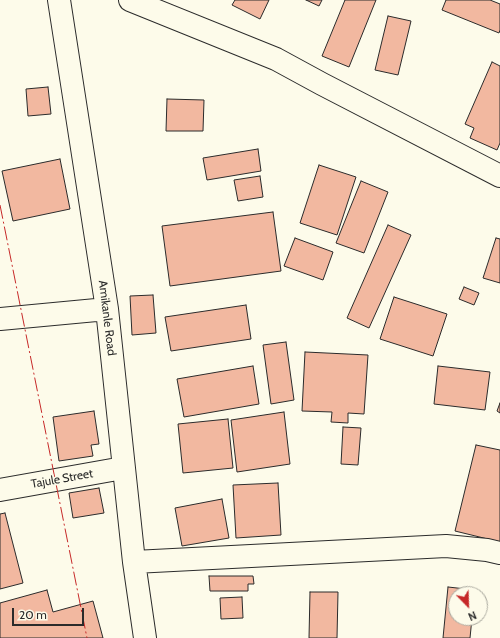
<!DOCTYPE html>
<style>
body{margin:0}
#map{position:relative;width:500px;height:638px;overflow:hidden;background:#fdfbea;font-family:Cabin,sans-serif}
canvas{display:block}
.north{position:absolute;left:448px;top:586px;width:40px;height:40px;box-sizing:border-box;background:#fdfbea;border:1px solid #a9a89e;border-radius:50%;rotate:157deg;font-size:11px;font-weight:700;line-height:16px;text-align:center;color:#2b2b2b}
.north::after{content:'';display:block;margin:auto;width:14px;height:18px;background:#c62828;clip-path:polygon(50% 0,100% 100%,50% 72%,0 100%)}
.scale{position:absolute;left:12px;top:608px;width:72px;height:18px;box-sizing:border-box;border:2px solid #2b2b2b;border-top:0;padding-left:5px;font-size:12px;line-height:14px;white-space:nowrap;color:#2b2b2b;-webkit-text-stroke:3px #fdfbea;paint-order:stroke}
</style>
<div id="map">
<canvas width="500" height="638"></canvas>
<div class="north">N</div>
<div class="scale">20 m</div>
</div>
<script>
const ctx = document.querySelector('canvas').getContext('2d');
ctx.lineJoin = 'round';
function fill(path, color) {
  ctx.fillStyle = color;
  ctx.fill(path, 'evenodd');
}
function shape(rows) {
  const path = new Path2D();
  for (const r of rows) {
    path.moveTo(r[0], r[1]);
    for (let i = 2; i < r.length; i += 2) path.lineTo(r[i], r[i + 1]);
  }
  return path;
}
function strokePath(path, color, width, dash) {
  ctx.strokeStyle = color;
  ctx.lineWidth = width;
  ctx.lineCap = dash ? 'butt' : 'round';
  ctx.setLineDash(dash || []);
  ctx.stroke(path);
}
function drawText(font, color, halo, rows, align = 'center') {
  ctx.font = font + ' Cabin,sans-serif';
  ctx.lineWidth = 3;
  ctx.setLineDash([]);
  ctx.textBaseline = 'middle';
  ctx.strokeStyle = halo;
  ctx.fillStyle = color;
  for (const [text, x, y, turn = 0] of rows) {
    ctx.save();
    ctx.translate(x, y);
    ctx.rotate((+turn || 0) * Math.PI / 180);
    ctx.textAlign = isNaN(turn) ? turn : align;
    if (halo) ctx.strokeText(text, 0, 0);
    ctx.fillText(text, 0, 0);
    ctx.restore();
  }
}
const building = shape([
 [235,0,269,0,260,19,232,5,235,0],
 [306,0,322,0,319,6,306,0],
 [345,0,376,0,349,67,322,56,345,0],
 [446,0,490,0,500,4,500,30,499,33,442,10,446,0],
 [388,16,411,21,398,75,375,70,388,16],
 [492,62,500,66,500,143,497,150,470,138,474,128,465,124,492,62],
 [48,87,51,114,28,116,26,89,48,87],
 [167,99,204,100,203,131,166,131,167,99],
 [258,149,261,171,207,180,203,158,258,149],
 [60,159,70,209,13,221,2,171,60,159],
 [319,165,356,177,337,235,300,223,319,165],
 [260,176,263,197,238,201,234,180,260,176],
 [361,181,388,192,364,253,336,243,361,181],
 [273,212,281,271,170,286,162,226,273,212],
 [388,225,411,235,369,328,347,318,388,225],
 [295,238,333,252,323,280,284,266,295,238],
 [496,238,500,239,500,283,483,278,496,238],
 [464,287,479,293,474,305,459,299,464,287],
 [153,295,156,333,132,335,130,296,153,295],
 [394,297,447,314,433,356,380,339,394,297],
 [246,305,251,339,171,351,165,317,246,305],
 [286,342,294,400,271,404,263,345,286,342],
 [305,352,368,355,364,414,348,413,348,423,331,422,332,412,302,411,305,352],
 [253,366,259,404,184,417,177,379,253,366],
 [438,366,490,372,485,410,434,404,438,366],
 [500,403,500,413,497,411,500,403],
 [94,411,99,444,91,445,93,456,59,461,53,417,94,411],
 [284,412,290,464,237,472,231,420,284,412],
 [228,419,233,468,183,473,178,424,228,419],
 [343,427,361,428,358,465,341,464,343,427],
 [476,445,500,450,500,542,455,531,476,445],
 [278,483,281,535,236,538,233,485,278,483],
 [99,488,104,513,73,518,69,493,99,488],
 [222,499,229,538,182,546,175,508,222,499],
 [5,513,23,583,0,589,0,514,5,513],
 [209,576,253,576,254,584,248,584,248,591,210,591,209,576],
 [448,587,475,590,474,594,456,594,456,618,472,618,470,638,443,638,448,587],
 [47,590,53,612,93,601,103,638,0,638,0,603,47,590],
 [310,592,338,592,337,638,309,638,310,592],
 [242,597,243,618,221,619,220,598,242,597]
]);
const minor = shape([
 [59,0,107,309,134,562,145,638],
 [130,0,276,59,322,84,500,176],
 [0,319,107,309],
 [0,490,123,468],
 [134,562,446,546,487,550,500,553]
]);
const power = shape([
 [0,205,87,638]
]);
const streetNames = [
 ["Amikanle Road",107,318,83],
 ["Tajule Street",62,479,-10]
];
fill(building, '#f2b8a0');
strokePath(building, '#2b2b2b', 1);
strokePath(minor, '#2b2b2b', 24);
strokePath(minor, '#fdfbea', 22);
strokePath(power, '#c62828', 1, [14, 3, 2, 3]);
drawText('12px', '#2b2b2b', '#fdfbea', streetNames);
</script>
